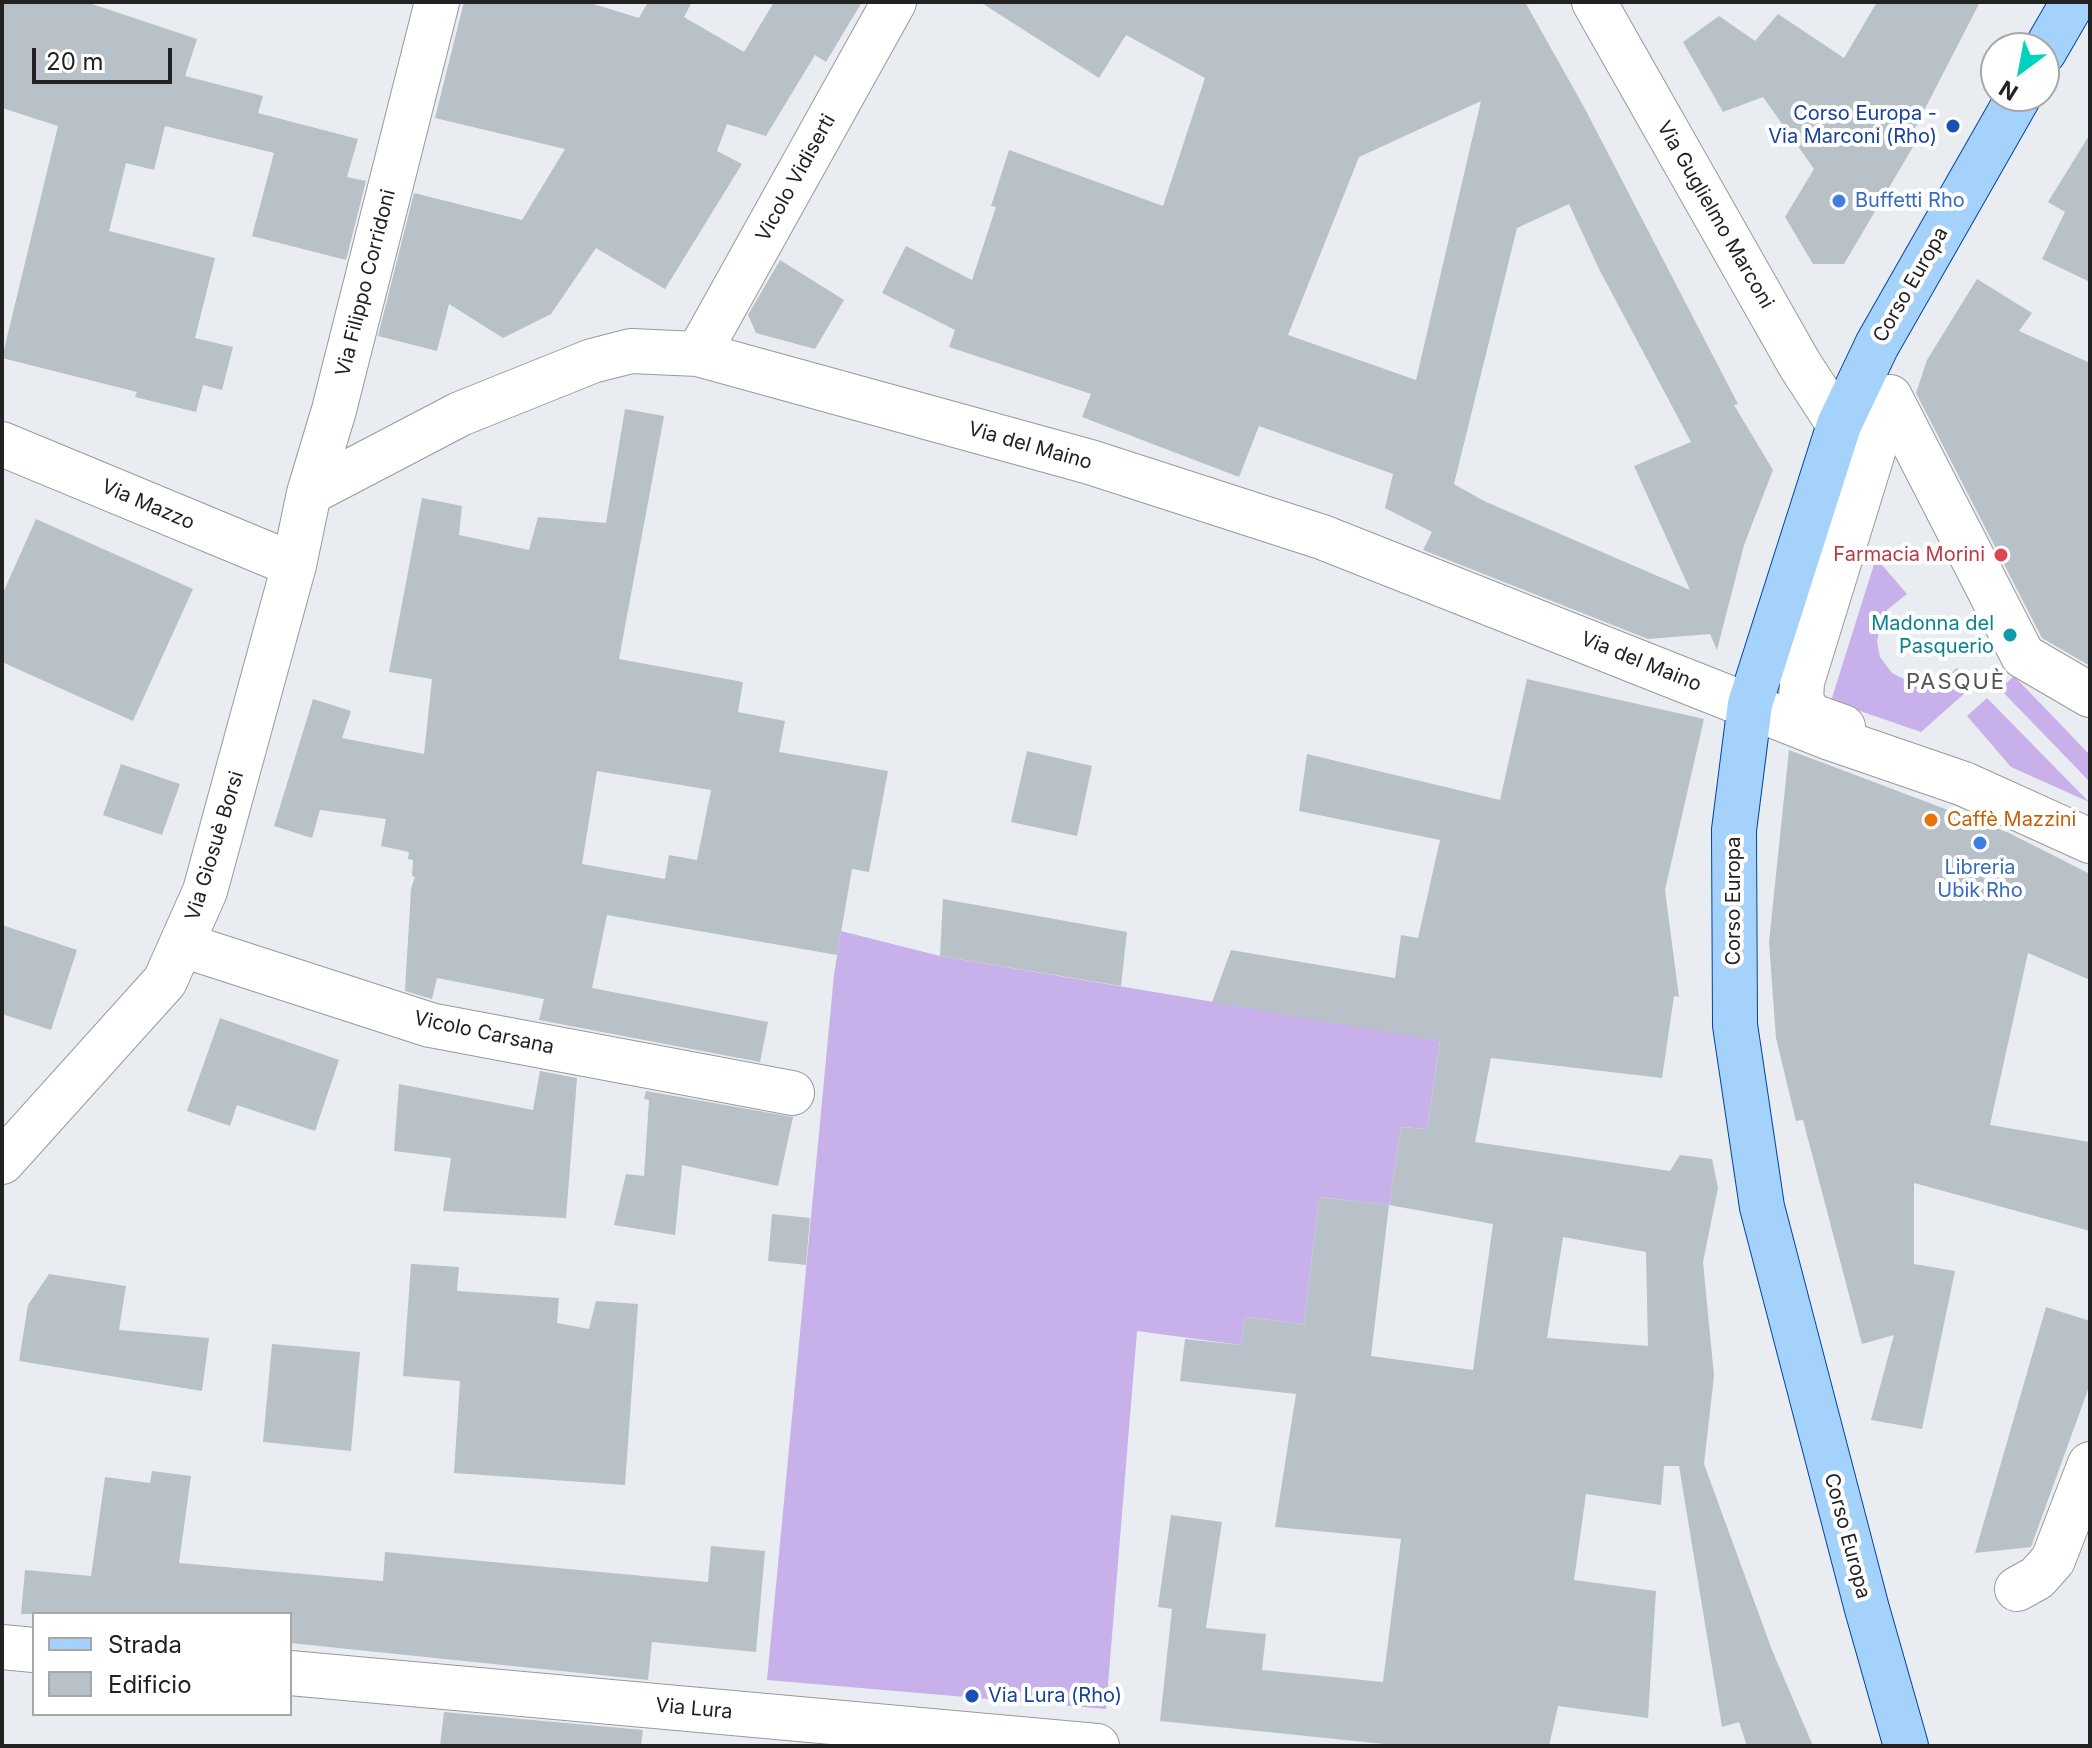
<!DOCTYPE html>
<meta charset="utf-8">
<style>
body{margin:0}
#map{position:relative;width:2092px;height:1748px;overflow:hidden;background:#e9edf2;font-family:Inter,sans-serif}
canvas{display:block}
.frame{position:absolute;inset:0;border:4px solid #222;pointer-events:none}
.legend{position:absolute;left:32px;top:1612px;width:260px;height:104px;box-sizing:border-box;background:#fff;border:2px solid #a7a7a7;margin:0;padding:10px 14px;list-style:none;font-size:24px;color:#222}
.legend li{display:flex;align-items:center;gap:16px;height:40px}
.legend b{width:40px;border:2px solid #a7a7a7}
.north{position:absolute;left:1980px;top:32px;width:80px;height:80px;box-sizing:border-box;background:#fff;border:2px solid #a7a7a7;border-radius:50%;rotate:212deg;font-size:22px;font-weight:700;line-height:32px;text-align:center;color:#222}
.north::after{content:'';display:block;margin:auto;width:28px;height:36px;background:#02d2be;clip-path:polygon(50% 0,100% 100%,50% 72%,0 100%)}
.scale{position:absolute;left:32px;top:48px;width:140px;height:36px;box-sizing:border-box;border:4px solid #222;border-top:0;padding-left:10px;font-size:24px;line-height:28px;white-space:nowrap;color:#222;-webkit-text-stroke:6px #fff;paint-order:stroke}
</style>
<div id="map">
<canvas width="2092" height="1748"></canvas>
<div class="frame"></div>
<ul class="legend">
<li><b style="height:10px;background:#a5d2fb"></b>Strada</li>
<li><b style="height:22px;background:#b8c1c7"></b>Edificio</li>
</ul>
<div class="north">N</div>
<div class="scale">20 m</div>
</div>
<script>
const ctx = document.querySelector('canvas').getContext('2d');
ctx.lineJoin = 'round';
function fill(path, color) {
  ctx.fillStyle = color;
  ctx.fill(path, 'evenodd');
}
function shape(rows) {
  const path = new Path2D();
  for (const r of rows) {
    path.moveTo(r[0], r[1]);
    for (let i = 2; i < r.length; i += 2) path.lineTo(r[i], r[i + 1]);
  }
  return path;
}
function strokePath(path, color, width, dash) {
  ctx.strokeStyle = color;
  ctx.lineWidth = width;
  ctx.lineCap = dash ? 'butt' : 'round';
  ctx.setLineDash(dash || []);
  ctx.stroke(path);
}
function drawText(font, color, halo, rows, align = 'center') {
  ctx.font = font + ' Inter,sans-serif';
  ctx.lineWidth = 8;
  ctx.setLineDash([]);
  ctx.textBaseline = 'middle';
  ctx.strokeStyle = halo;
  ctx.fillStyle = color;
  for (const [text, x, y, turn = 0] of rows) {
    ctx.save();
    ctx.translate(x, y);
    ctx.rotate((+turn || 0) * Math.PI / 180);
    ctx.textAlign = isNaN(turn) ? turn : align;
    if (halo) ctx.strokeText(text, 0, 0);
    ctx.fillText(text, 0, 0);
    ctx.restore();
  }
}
const grass = shape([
 [1876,558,1907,594,1888,609,1880,623,1877,642,1880,657,1892,673,1908,681,1927,685,1943,681,1957,668,1973,686,1921,732,1831,701],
 [2014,676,2090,755,2090,782,2000,689],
 [1987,698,2089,802,2011,767,1967,716],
 [841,931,940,956,1440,1040,1427,1129,1401,1127,1389,1205,1319,1197,1304,1324,1245,1317,1241,1345,1137,1331,1106,1709,767,1680,834,975]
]);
const building = shape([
 [2,2,86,2,197,39,185,76,263,96,258,113,358,139,347,177,366,181,346,260,252,236,274,153,165,126,154,170,126,163,109,231,215,258,195,338,233,347,222,390,203,385,196,412,135,397,137,392,2,358,58,126,2,108],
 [464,2,587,2,639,18,648,2,692,2,684,17,744,52,774,2,862,2,826,62,815,55,766,136,727,124,717,151,742,164,665,289,596,248,551,314,503,338,449,304,437,351,378,336,414,193,522,220,565,149,435,118],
 [980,2,1525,2,1584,107,1738,404,1734,405,1773,470,1744,545,1717,650,1710,634,1648,639,1423,550,1432,532,1385,508,1393,474,1259,426,1239,477,1082,417,1091,394,949,347,955,330,882,293,906,246,972,280,996,207,991,206,1009,150,1163,206,1205,78,1126,35,1099,78],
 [1481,101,1416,380,1288,335,1359,157],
 [1569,204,1599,269,1691,442,1634,466,1690,590,1484,501,1454,484,1517,228],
 [1877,2,1980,2,1913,132,1920,135,1844,264,1813,264,1785,217,1814,169,1763,97,1723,112,1683,42,1719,16,1755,41,1778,14,1844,58],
 [2090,134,2090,282,2042,259,2065,212,2048,202],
 [780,260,844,300,815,349,756,333,748,315],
 [1977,279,2032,313,2019,331,2090,363,2090,666,2042,638,1916,393,1927,360],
 [625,409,664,416,619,659,743,682,738,712,785,721,779,752,888,771,869,872,852,869,837,955,607,915,592,988,768,1022,760,1062,539,1020,544,999,437,978,432,999,405,991,411,889,415,877,412,876,413,860,408,859,409,852,381,846,386,819,320,810,312,838,274,826,313,699,351,711,342,738,424,754,432,679,389,672,422,498,462,506,459,535,529,550,538,517,606,523],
 [597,771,711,790,697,860,669,855,665,879,582,864],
 [36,519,193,589,133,721,2,662,2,595],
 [1527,679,1704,719,1665,890,1679,997,1674,996,1662,1078,1491,1058,1475,1142,1670,1171,1680,1155,1712,1159,1718,1188,1703,1262,1714,1376,1704,1464,1772,1650,1813,1746,1747,1746,1739,1722,1722,1727,1679,1466,1664,1466,1661,1505,1586,1494,1574,1580,1656,1591,1648,1718,1558,1706,1549,1746,1404,1746,1160,1721,1172,1609,1158,1607,1171,1515,1222,1522,1206,1628,1266,1634,1262,1670,1383,1682,1401,1539,1275,1527,1296,1394,1180,1381,1185,1339,1241,1345,1245,1317,1304,1324,1319,1197,1389,1205,1401,1127,1427,1129,1440,1041,1212,1002,1231,950,1395,978,1401,935,1418,938,1440,840,1299,811,1307,754,1500,800],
 [1389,1205,1493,1224,1473,1370,1371,1356],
 [1563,1237,1646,1252,1648,1346,1547,1338],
 [1789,750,2009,833,2090,874,2090,980,2028,953,1990,1125,2090,1142,2090,1231,1914,1183,1914,1264,1955,1271,1922,1429,1871,1420,1894,1335,1862,1344,1803,1120,1796,1121,1776,1038,1769,942],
 [1027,751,1092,766,1077,836,1011,822],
 [121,764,180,784,162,835,103,815],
 [943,899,1127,932,1121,986,940,956],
 [2,925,77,950,51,1030,2,1014],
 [220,1018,339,1060,315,1131,237,1105,230,1126,187,1111],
 [540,1071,577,1078,566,1218,443,1211,451,1158,394,1151,399,1084,533,1110],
 [646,1091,793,1117,778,1186,682,1165,675,1235,614,1225,626,1174,644,1176,649,1100,644,1099],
 [772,1214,810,1218,806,1265,768,1261],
 [411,1264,459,1267,457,1291,559,1298,557,1323,589,1329,596,1301,638,1304,625,1485,454,1473,460,1381,403,1376],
 [49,1274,126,1286,119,1330,209,1338,202,1391,19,1361,28,1305],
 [2046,1307,2090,1321,2090,1384,2031,1547,1975,1553],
 [272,1344,360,1352,351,1451,263,1442],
 [152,1471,191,1476,179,1563,383,1581,385,1552,708,1582,711,1546,765,1551,756,1652,652,1642,648,1680,290,1643,290,1614,21,1614,25,1570,91,1576,105,1477,150,1483],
 [444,1712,643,1730,641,1746,440,1746]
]);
const minor = shape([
 [1594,2,1800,365,1839,425],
 [698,354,894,2],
 [2,444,294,565],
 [309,493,460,414,592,361,631,351,698,354,1090,462,1322,537,1830,738,1964,784,2090,841],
 [1843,727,1812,716,1801,702,1802,682,1890,397,2023,656,2090,695],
 [183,945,430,1025,792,1093],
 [2,1162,165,981,205,891,294,565,309,493,334,410,437,2],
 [2017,1589,2037,1578,2053,1560,2090,1464],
 [2,1647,34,1650],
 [290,1673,1097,1746]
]);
const major = shape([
 [2044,52,2073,2],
 [1906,1746,1867,1609,1762,1207,1735,1025,1734,830,1750,704,1839,425,1877,345,2019,96]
]);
const markers = [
 [1953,126,8,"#1a4fb4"],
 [1839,201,8,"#3f7fe0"],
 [2001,555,8,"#e0444e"],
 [2010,635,8,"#0f9aa8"],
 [1931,820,8,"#e8710a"],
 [1980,843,8,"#3f7fe0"],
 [972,1696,8,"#1a4fb4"]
];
const transitNames = [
 ["Corso Europa -",1937,114],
 ["Via Marconi (Rho)",1937,137],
 ["Via Lura (Rho)",988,1696,"left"]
];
const streetNames = [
 ["Vicolo Vidiserti",796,178,-61],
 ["Via Guglielmo Marconi",1715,215,60],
 ["Via Filippo Corridoni",366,283,-76],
 ["Corso Europa",1911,285,-60],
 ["Via del Maino",1030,446,16],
 ["Via Mazzo",148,505,23],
 ["Via del Maino",1641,662,22],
 ["Via Giosuè Borsi",215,846,-73],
 ["Corso Europa",1734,901,-90],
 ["Vicolo Carsana",484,1033,12],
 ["Corso Europa",1847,1536,75],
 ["Via Lura",694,1709,5]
];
const shopNames = [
 ["Buffetti Rho",1855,201],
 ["Libreria",1980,868,"center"],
 ["Ubik Rho",1980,891,"center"]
];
const healthNames = [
 ["Farmacia Morini",1985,555]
];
const cultureNames = [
 ["Madonna del",1994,624],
 ["Pasquerio",1994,647]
];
const foodNames = [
 ["Caffè Mazzini",1947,820]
];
const neighbourhoodNames = [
 ["PASQUÈ",1956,682]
];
fill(grass, '#c8b0ea');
fill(building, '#b8c1c7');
strokePath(minor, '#999', 46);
strokePath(major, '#01449f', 46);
strokePath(minor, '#fff', 44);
strokePath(major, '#a5d2fb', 44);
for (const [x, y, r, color] of markers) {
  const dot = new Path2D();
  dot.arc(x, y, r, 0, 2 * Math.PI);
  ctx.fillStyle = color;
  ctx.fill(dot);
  strokePath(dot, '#fff', 3);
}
drawText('20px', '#164399', '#fff', transitNames, 'right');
drawText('20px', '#222', '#fff', streetNames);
drawText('20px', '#366cbe', '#fff', shopNames, 'left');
drawText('20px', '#be3a42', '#fff', healthNames, 'right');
drawText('20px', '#0d838f', '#fff', cultureNames, 'right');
drawText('20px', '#c56008', '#fff', foodNames, 'left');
ctx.letterSpacing = '2px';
drawText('22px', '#555', '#fff', neighbourhoodNames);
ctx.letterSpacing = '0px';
</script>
